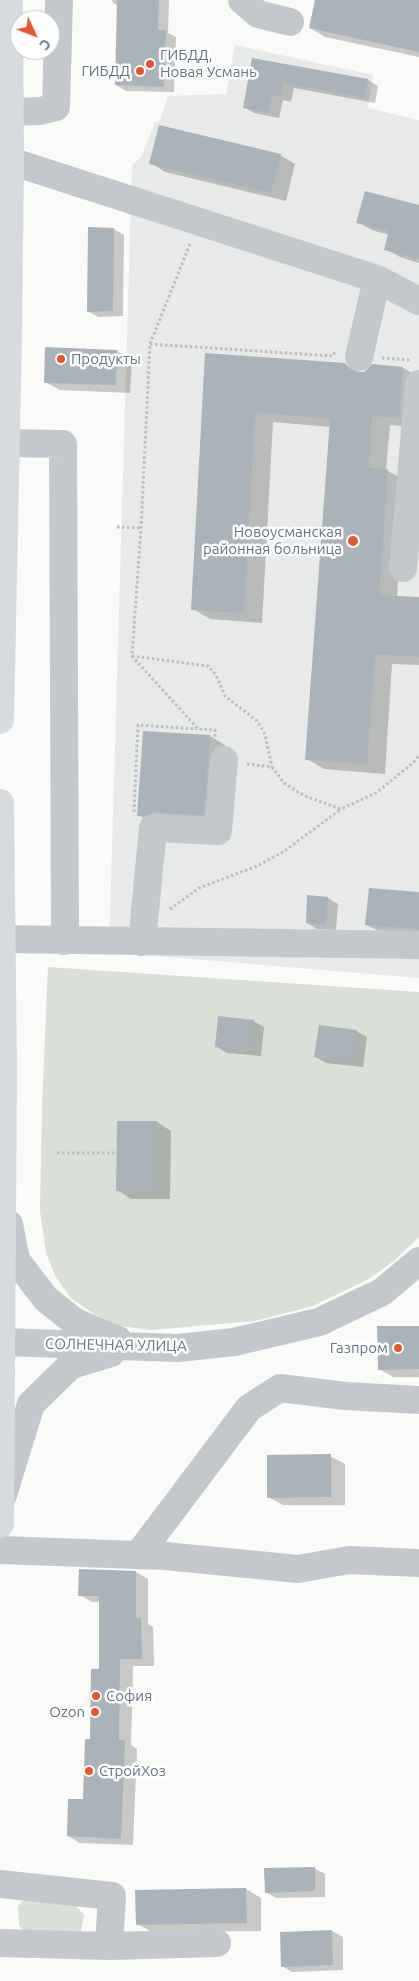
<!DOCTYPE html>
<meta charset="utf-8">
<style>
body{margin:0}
#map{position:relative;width:419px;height:1981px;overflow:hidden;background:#fafaf8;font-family:Ubuntu,sans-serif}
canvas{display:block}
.north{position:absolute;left:10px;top:10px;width:50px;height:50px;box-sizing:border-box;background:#fff;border:1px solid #c1c8cd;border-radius:50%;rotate:133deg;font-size:14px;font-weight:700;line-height:20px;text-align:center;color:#657683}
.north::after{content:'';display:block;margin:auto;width:18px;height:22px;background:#e4572e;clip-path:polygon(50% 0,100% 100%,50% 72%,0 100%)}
</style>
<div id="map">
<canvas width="419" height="1981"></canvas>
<div class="north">С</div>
</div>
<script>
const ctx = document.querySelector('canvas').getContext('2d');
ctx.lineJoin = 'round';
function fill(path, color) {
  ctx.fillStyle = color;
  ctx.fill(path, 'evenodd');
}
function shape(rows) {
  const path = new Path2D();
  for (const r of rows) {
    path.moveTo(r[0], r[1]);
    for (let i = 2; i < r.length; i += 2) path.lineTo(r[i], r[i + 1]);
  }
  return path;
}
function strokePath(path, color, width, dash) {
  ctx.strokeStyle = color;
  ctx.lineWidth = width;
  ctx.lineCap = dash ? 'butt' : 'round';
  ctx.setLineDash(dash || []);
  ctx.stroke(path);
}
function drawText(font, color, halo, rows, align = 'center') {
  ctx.font = font + ' Ubuntu,sans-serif';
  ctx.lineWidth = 5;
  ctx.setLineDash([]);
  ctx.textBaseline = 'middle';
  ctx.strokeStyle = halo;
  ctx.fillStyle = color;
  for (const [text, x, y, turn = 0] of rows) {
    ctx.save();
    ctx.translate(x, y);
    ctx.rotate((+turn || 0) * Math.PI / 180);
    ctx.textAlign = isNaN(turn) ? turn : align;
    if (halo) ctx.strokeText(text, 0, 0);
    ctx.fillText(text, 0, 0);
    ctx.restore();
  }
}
const built = shape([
 [235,45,373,75,368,108,419,120,419,978,109,952,132,165,141,157,155,122,160,121,168,96,226,94]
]);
const green = shape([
 [48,967,419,992,419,1237,395,1260,369,1279,313,1306,255,1321,151,1330,120,1326,94,1314,71,1298,55,1276,46,1252,40,1211,42,1106],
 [27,1897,75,1905,84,1915,81,1931,72,1938,31,1936,19,1926,18,1906]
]);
const shadow = shape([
 [112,0,169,0,168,33,176,37,174,92,126,91,116,85,118,6,113,3],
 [316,0,419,0,419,57,325,37,310,28],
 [253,59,368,80,378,86,375,103,294,88,291,102,283,100,279,118,254,113,244,107],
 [280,155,295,164,286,201,165,172,151,163],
 [419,207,419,263,400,257,385,249,389,235,372,230,358,222],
 [114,229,124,235,123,316,98,317,88,311],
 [46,349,117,351,132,360,130,393,60,390,45,382],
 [206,354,344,364,361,373,403,368,419,377,417,427,390,425,386,470,405,480,397,597,419,599,419,665,392,664,385,774,324,769,307,759,330,427,273,422,262,623,210,619,193,609],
 [144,732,210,736,225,745,218,822,153,823,138,815],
 [419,893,419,934,377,930,366,925],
 [328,898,338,904,336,930,317,929,307,923],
 [253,1021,264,1027,261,1056,227,1053,217,1047],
 [356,1031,367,1037,363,1067,326,1063,316,1057],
 [157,1122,171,1131,170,1199,131,1199,117,1190],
 [419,1327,419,1377,393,1377,379,1369],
 [330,1456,345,1464,345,1505,283,1505,268,1497],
 [80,1570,136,1572,148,1579,148,1624,153,1627,154,1666,133,1666,131,1745,137,1749,133,1845,80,1843,68,1836,84,1801,100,1671,100,1602,92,1602,80,1595],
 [314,1868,325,1874,325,1897,276,1898,266,1892],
 [246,1889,261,1898,261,1931,152,1932,137,1924,137,1891],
 [332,1931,343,1937,343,1970,292,1972,282,1966,281,1933]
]);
const building = shape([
 [117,0,159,0,158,30,166,30,164,87,115,85],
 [315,0,419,0,419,52,309,28],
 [252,58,368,79,365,98,283,83,281,97,272,95,269,113,243,108],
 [159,125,281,154,271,193,149,164],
 [365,191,419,205,419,259,384,250,389,231,356,223],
 [88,227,114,228,113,311,87,312],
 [45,347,117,350,116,385,44,383],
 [205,353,345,363,349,369,356,372,364,372,372,364,403,367,399,418,372,416,369,468,388,469,379,595,419,597,419,657,375,654,367,764,305,760,330,419,255,412,244,613,191,610],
 [143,731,210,735,204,815,154,812,143,816,137,816],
 [369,888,419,892,419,929,365,925],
 [307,895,328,897,326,925,306,923],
 [218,1016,254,1020,251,1051,215,1047],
 [319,1025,357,1030,353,1062,314,1057],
 [117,1121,157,1121,156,1192,116,1191],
 [377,1326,419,1326,419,1369,378,1370],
 [331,1454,331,1497,267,1498,267,1455],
 [79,1569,136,1571,136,1618,141,1618,142,1659,120,1659,119,1740,125,1740,121,1839,67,1836,68,1799,83,1799,85,1739,90,1739,91,1669,99,1669,99,1596,78,1596],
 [315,1867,315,1891,265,1893,264,1868],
 [246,1888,247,1923,136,1925,135,1890],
 [332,1930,333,1965,281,1967,280,1932]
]);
const path = shape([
 [190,244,150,344,141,528,132,656,198,729,215,730,215,738],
 [150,344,333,356,335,352],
 [382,358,411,360],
 [117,527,141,528],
 [132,656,208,666,216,675,225,696,257,721,265,734,272,767],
 [247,764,272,767,285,784,305,796,341,809,376,793,413,763,419,755],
 [134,812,138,725,197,729],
 [170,909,199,888,257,866,283,852,341,809],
 [57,1153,116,1153]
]);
const minor = shape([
 [242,0,258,14,290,22],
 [10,112,40,111,56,107,59,0],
 [10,161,377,279,419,301],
 [359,357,377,279],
 [419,384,408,513,419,514],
 [7,443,63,444,65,930,63,941],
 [403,568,408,513],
 [2,939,419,945],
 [142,942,153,828,218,831,224,760],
 [9,1224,16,1260,46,1299,75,1322,118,1340],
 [2,1342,178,1348,234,1342,319,1322,382,1292,419,1261],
 [3,1495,31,1404,71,1365,111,1353],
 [0,1550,165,1556,298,1569,349,1560,419,1563],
 [139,1554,249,1408,280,1388,345,1396,419,1400],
 [0,1884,112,1896,109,1946],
 [0,1943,109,1946,217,1943]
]);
const major = shape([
 [0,720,8,336,10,161,9,0],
 [0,803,3,1068,0,1524]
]);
const markers = [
 [150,64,5,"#e4572e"],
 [140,71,5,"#e4572e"],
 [61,359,5,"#e4572e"],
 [353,541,6,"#e4572e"],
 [398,1348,5,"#e4572e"],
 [96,1696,5,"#e4572e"],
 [95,1712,5,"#e4572e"],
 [89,1771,5,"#e4572e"]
];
const poiNames = [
 ["ГИБДД,",160,55],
 ["Новая Усмань",160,72],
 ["ГИБДД",130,71,"right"],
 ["Продукты",71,359],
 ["Новоусманская",342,532,"right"],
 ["районная больница",342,549,"right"],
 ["Газпром",388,1348,"right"],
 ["София",106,1696],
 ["Ozon",85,1712,"right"],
 ["СтройХоз",99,1771]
];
const streetNames = [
 ["СОЛНЕЧНАЯ УЛИЦА",116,1345,1]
];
fill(built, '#e8e9e9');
fill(green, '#dadfd7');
fill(shadow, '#0003');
fill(building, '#aab3b9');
strokePath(path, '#bbbfc2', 3, [2.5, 2.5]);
strokePath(minor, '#c3c8cc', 28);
strokePath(major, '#d6dbdf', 28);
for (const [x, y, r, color] of markers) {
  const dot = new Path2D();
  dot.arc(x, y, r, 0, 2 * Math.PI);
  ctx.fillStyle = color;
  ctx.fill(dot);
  strokePath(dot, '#fff', 2);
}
drawText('15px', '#657683', '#fff', poiNames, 'left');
drawText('15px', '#657683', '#fff', streetNames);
</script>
